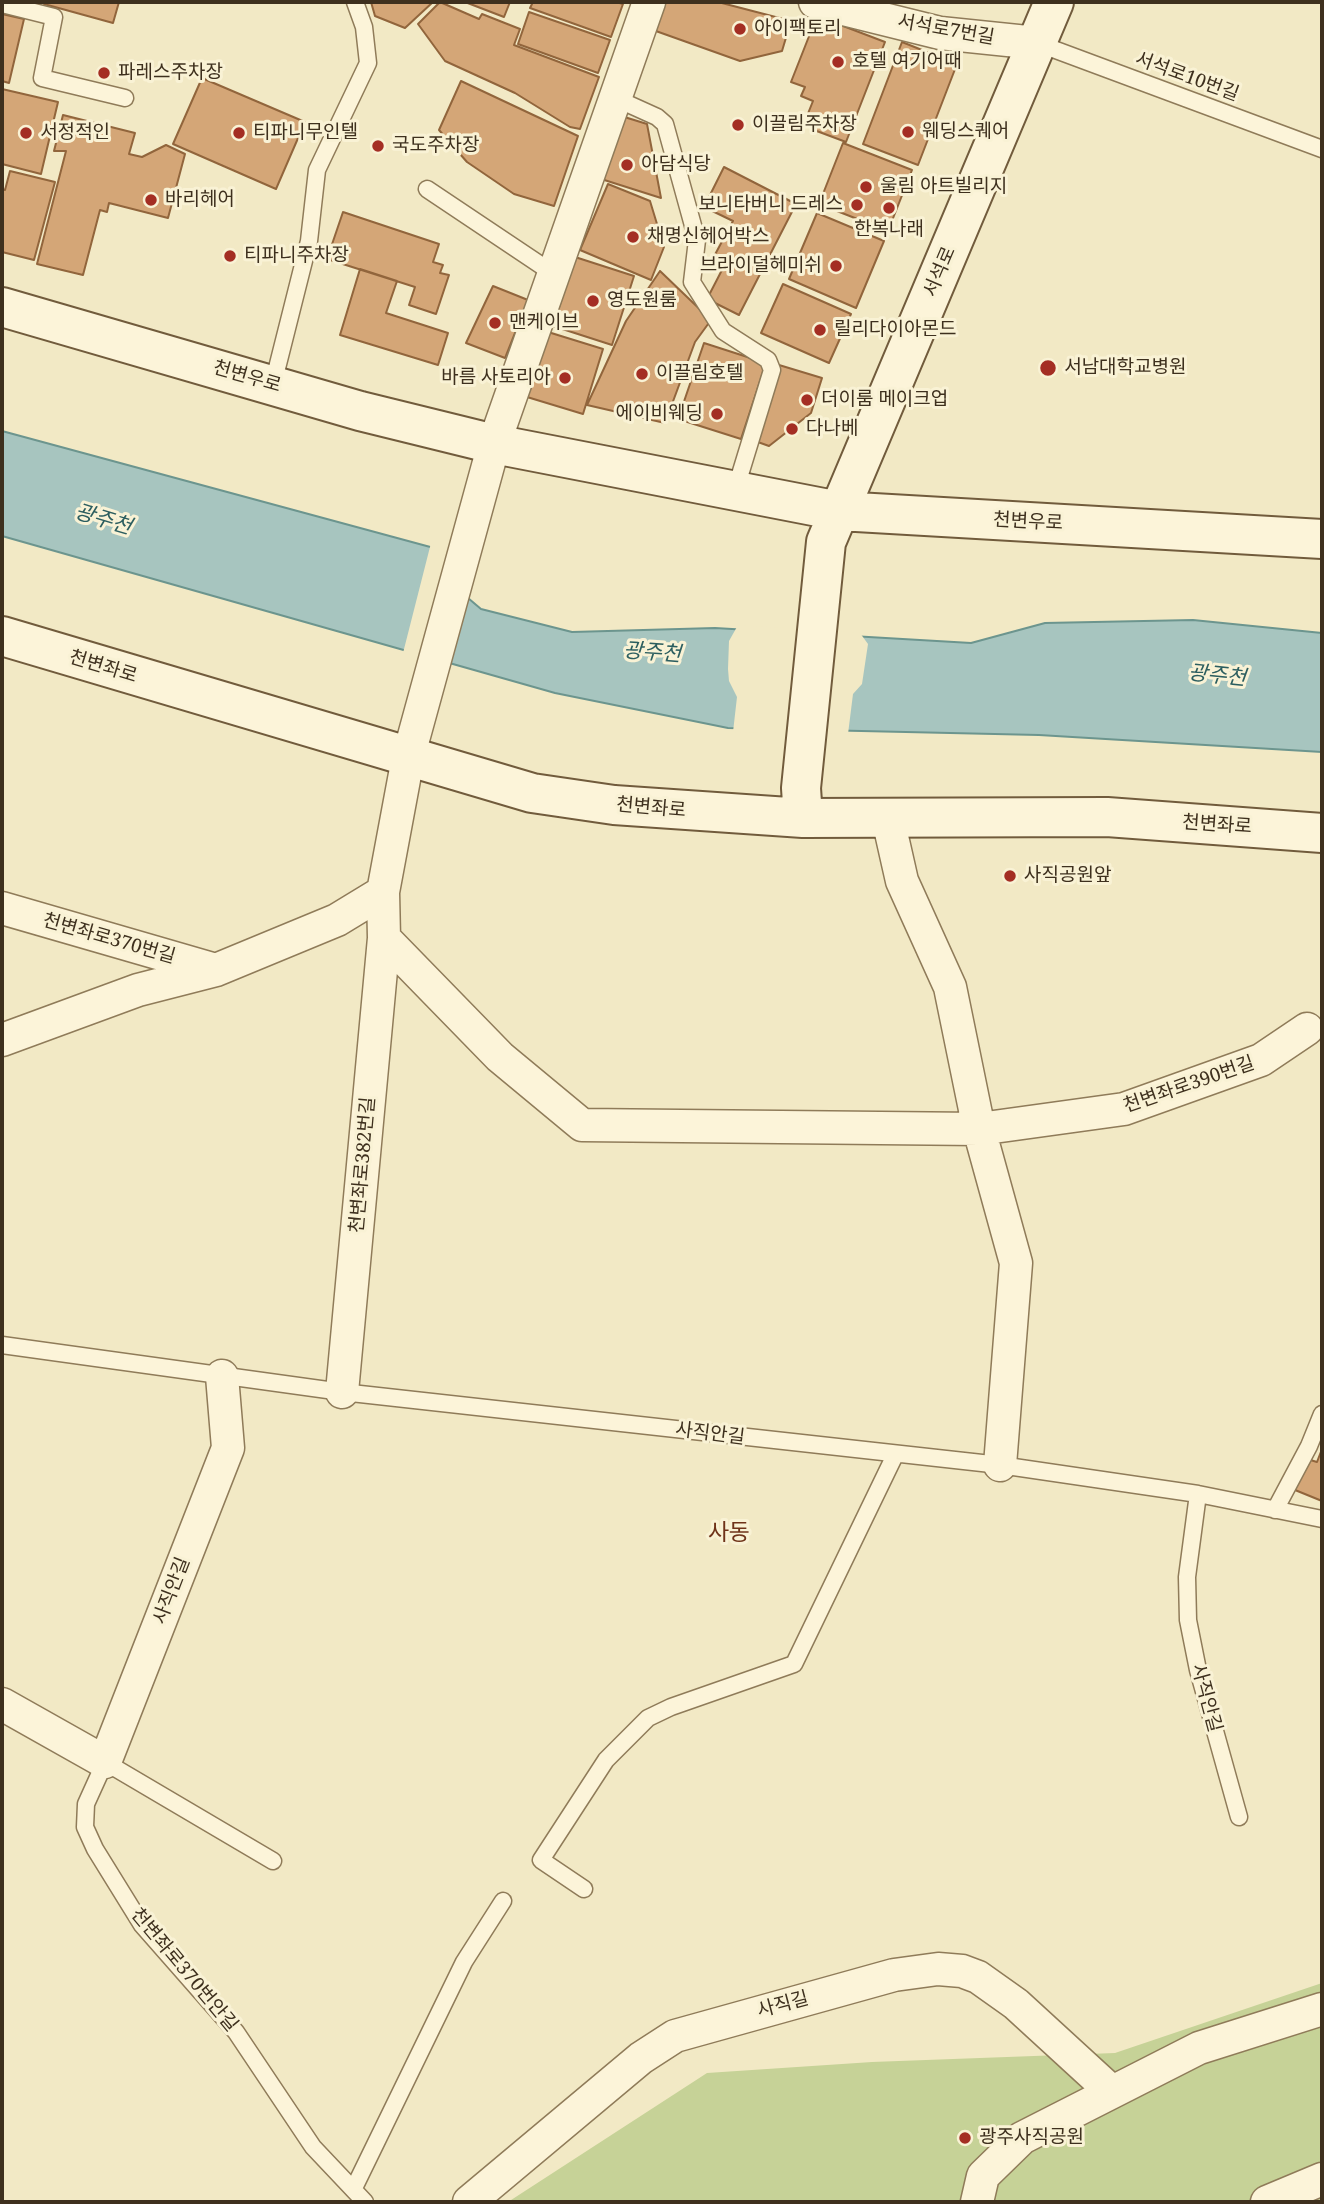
<!DOCTYPE html>
<meta charset="utf-8">
<style>
body{margin:0}
#map{position:relative;width:1324px;height:2204px;overflow:hidden;background:#f2e9c5;font-family:"Noto Serif",serif}
canvas{display:block}
.frame{position:absolute;inset:0;border:4px solid #3e301e;pointer-events:none}
</style>
<div id="map">
<canvas width="1324" height="2204"></canvas>
<div class="frame"></div>
</div>
<script>
const ctx = document.querySelector('canvas').getContext('2d');
ctx.lineJoin = 'round';
function fill(path, color) {
  ctx.fillStyle = color;
  ctx.fill(path, 'evenodd');
}
function shape(rows) {
  const path = new Path2D();
  for (const r of rows) {
    path.moveTo(r[0], r[1]);
    for (let i = 2; i < r.length; i += 2) path.lineTo(r[i], r[i + 1]);
  }
  return path;
}
function strokePath(path, color, width, dash) {
  ctx.strokeStyle = color;
  ctx.lineWidth = width;
  ctx.lineCap = dash ? 'butt' : 'round';
  ctx.setLineDash(dash || []);
  ctx.stroke(path);
}
function drawText(font, color, halo, rows, align = 'center') {
  ctx.font = font + ' "Noto Serif","Noto Sans KR",serif';
  ctx.lineWidth = 6;
  ctx.setLineDash([]);
  ctx.textBaseline = 'middle';
  ctx.strokeStyle = halo;
  ctx.fillStyle = color;
  for (const [text, x, y, turn = 0] of rows) {
    ctx.save();
    ctx.translate(x, y);
    ctx.rotate((+turn || 0) * Math.PI / 180);
    ctx.textAlign = isNaN(turn) ? turn : align;
    if (halo) ctx.strokeText(text, 0, 0);
    ctx.fillText(text, 0, 0);
    ctx.restore();
  }
}
const green = shape([
 [1322,1983,1322,2202,508,2202,707,2073,872,2062,1115,2053]
]);
const water = shape([
 [2,431,434,548,468,598,481,609,572,632,715,628,971,643,1045,623,1193,620,1322,633,1322,752,1039,735,728,728,555,693,2,536,2,431]
]);
const pier = shape([
 [431,543,449,558,439,664,403,653],
 [738,625,860,633,868,644,862,684,853,694,848,734,733,732,737,697,729,681,728,669,729,641]
]);
const building = shape([
 [45,2,119,2,113,23,44,4,45,2],
 [371,2,433,2,405,28,375,16,371,2],
 [440,2,479,19,482,14,520,29,514,45,599,77,580,129,570,127,515,93,445,61,418,24,440,2],
 [465,2,510,2,504,17,465,2],
 [533,2,616,2,623,4,611,37,530,8,533,2],
 [666,2,718,2,791,21,782,51,740,61,653,30,666,2],
 [529,12,610,40,598,73,518,44,529,12],
 [2,14,24,19,9,83,2,81,2,14],
 [817,16,885,42,846,142,814,130,818,120,807,116,813,101,801,96,805,87,791,82,817,16],
 [902,42,957,64,918,165,863,144,902,42],
 [202,78,305,122,276,189,173,144,202,78],
 [461,81,578,136,554,206,514,194,467,162,439,130,461,81],
 [2,89,58,102,41,174,2,164,2,89],
 [63,115,135,133,129,154,142,157,166,145,185,154,168,218,109,203,107,212,100,210,83,275,37,264,66,151,54,151,63,115],
 [618,115,647,124,661,198,598,178,618,115],
 [843,143,912,170,888,231,819,204,843,143],
 [724,167,796,204,739,315,707,299,723,268,711,262,733,221,704,207,724,167],
 [10,171,55,182,34,260,2,252,2,189,5,190,10,171],
 [608,184,650,201,664,247,651,280,580,250,608,184],
 [343,212,439,244,433,262,443,265,440,273,449,275,436,314,409,305,415,287,327,259,343,212],
 [817,213,884,241,856,308,789,279,817,213],
 [575,257,634,276,612,345,553,326,575,257],
 [360,269,397,281,386,313,448,333,438,365,340,335,360,269],
 [660,271,711,320,695,342,665,423,587,405,626,321,660,271],
 [783,284,851,314,829,363,761,333,783,284],
 [493,286,528,300,505,358,466,343,493,286],
 [548,332,603,349,583,414,527,397,548,332],
 [704,343,766,363,741,439,678,419,704,343],
 [779,365,822,378,811,413,769,446,755,441,779,365],
 [1322,1449,1322,1501,1295,1490,1307,1459,1317,1462,1322,1449]
]);
const lane = shape([
 [2,4,54,17,42,78,125,98],
 [1037,43,1322,149],
 [615,98,657,117,665,124,697,240,692,282,723,331,768,360,772,370,735,491],
 [427,189,554,274],
 [273,384,309,241,317,170,368,63,364,27,355,2],
 [2,1345,342,1392,1000,1465,1198,1494,1322,1519],
 [1198,1494,1187,1577,1188,1620,1198,1670,1239,1817],
 [1275,1510,1309,1446,1322,1414],
 [273,1861,105,1762,86,1804,85,1827,95,1849,142,1925,236,2032,313,2147,365,2202],
 [584,1889,541,1860,606,1760,648,1718,671,1707,794,1664,895,1455],
 [354,2188,464,1962,503,1901]
]);
const street = shape([
 [815,2,940,33,1037,43],
 [888,819,902,881,950,987,979,1129,1016,1263,1000,1465],
 [2,908,216,970],
 [384,938,500,1057,582,1125,979,1129,1124,1109,1261,1060,1307,1029],
 [2,1040,138,990,216,970,337,920,383,892],
 [342,1392,384,938,383,892,408,758,494,444,649,2],
 [2,1704,105,1762,228,1448,222,1376],
 [469,2202,641,2058,675,2036,894,1975,938,1969,962,1971,978,1977,1016,2004,1112,2092],
 [977,2202,983,2176,1022,2138,1199,2048,1322,2009],
 [1267,2202,1322,2179]
]);
const secondary = shape([
 [2,307,360,411,494,444,839,511,1322,539],
 [2,636,532,793,614,805,803,818,1107,817,1322,833],
 [803,818,801,788,826,542,1054,2]
]);
const markers = [
 [740,29,7,"#a42e23"],
 [838,62,7,"#a42e23"],
 [104,73,7,"#a42e23"],
 [738,125,7,"#a42e23"],
 [908,132,7,"#a42e23"],
 [26,133,7,"#a42e23"],
 [239,133,7,"#a42e23"],
 [378,146,7,"#a42e23"],
 [627,165,7,"#a42e23"],
 [866,187,7,"#a42e23"],
 [151,200,7,"#a42e23"],
 [857,205,7,"#a42e23"],
 [889,208,7,"#a42e23"],
 [633,237,7,"#a42e23"],
 [230,256,7,"#a42e23"],
 [836,266,7,"#a42e23"],
 [593,301,7,"#a42e23"],
 [495,323,7,"#a42e23"],
 [820,330,7,"#a42e23"],
 [1048,368,9,"#a42e23"],
 [642,374,7,"#a42e23"],
 [565,378,7,"#a42e23"],
 [807,400,7,"#a42e23"],
 [717,414,7,"#a42e23"],
 [792,429,7,"#a42e23"],
 [1010,876,7,"#a42e23"],
 [965,2138,7,"#a42e23"]
];
const poiNames = [
 ["아이팩토리",754,29],
 ["호텔 여기어때",852,62],
 ["파레스주차장",118,73],
 ["이끌림주차장",752,125],
 ["웨딩스퀘어",922,132],
 ["서정적인",40,133],
 ["티파니무인텔",253,133],
 ["국도주차장",392,146],
 ["아담식당",641,165],
 ["울림 아트빌리지",880,187],
 ["바리헤어",165,200],
 ["보니타버니 드레스",843,205,"right"],
 ["한복나래",889,230,"center"],
 ["채명신헤어박스",647,237],
 ["티파니주차장",244,256],
 ["브라이덜헤미쉬",822,266,"right"],
 ["영도원룸",607,301],
 ["맨케이브",509,323],
 ["릴리다이아몬드",834,330],
 ["서남대학교병원",1064,368],
 ["이끌림호텔",656,374],
 ["바름 사토리아",551,378,"right"],
 ["더이룸 메이크업",821,400],
 ["에이비웨딩",703,414,"right"],
 ["다나베",806,429],
 ["사직공원앞",1024,876],
 ["광주사직공원",979,2138]
];
const streetNames = [
 ["서석로7번길",946,30,10],
 ["서석로10번길",1187,77,20],
 ["서석로",940,272,-67],
 ["천변우로",247,377,16],
 ["천변우로",1028,522,3],
 ["천변좌로",103,667,17],
 ["천변좌로",651,808,5],
 ["천변좌로",1217,825,4],
 ["천변좌로370번길",109,939,16],
 ["천변좌로390번길",1189,1085,-19],
 ["천변좌로382번길",363,1165,-85],
 ["사직안길",710,1434,7],
 ["사직안길",172,1591,-69],
 ["사직안길",1206,1698,75],
 ["천변좌로370번안길",184,1970,50],
 ["사직길",783,2005,-15]
];
const waterNames = [
 ["광주천",103,520,17],
 ["광주천",652,653,4],
 ["광주천",1217,676,6]
];
const quarterNames = [
 ["사동",729,1533]
];
fill(green, '#c6d297');
fill(water, '#a7c5bf');
strokePath(water, '#6c958e', 2);
fill(pier, '#f2e9c5');
fill(building, '#d4a677');
strokePath(building, '#91653c', 2);
strokePath(lane, '#8f7b59', 19);
strokePath(street, '#8f7b59', 35);
strokePath(secondary, '#715b3c', 42);
strokePath(lane, '#fcf4d9', 16);
strokePath(street, '#fcf4d9', 32);
strokePath(secondary, '#fcf4d9', 38);
for (const [x, y, r, color] of markers) {
  const dot = new Path2D();
  dot.arc(x, y, r, 0, 2 * Math.PI);
  ctx.fillStyle = color;
  ctx.fill(dot);
  strokePath(dot, '#f9f2d5', 2.5);
}
drawText('19px', '#3e301e', '#f9f2d5', poiNames, 'left');
drawText('19px', '#3e301e', '#f9f2d5', streetNames);
drawText('italic 21px', '#2c5e5f', '#f9f2d5', waterNames);
drawText('23px', '#6f3319', '#f9f2d5', quarterNames);
</script>
